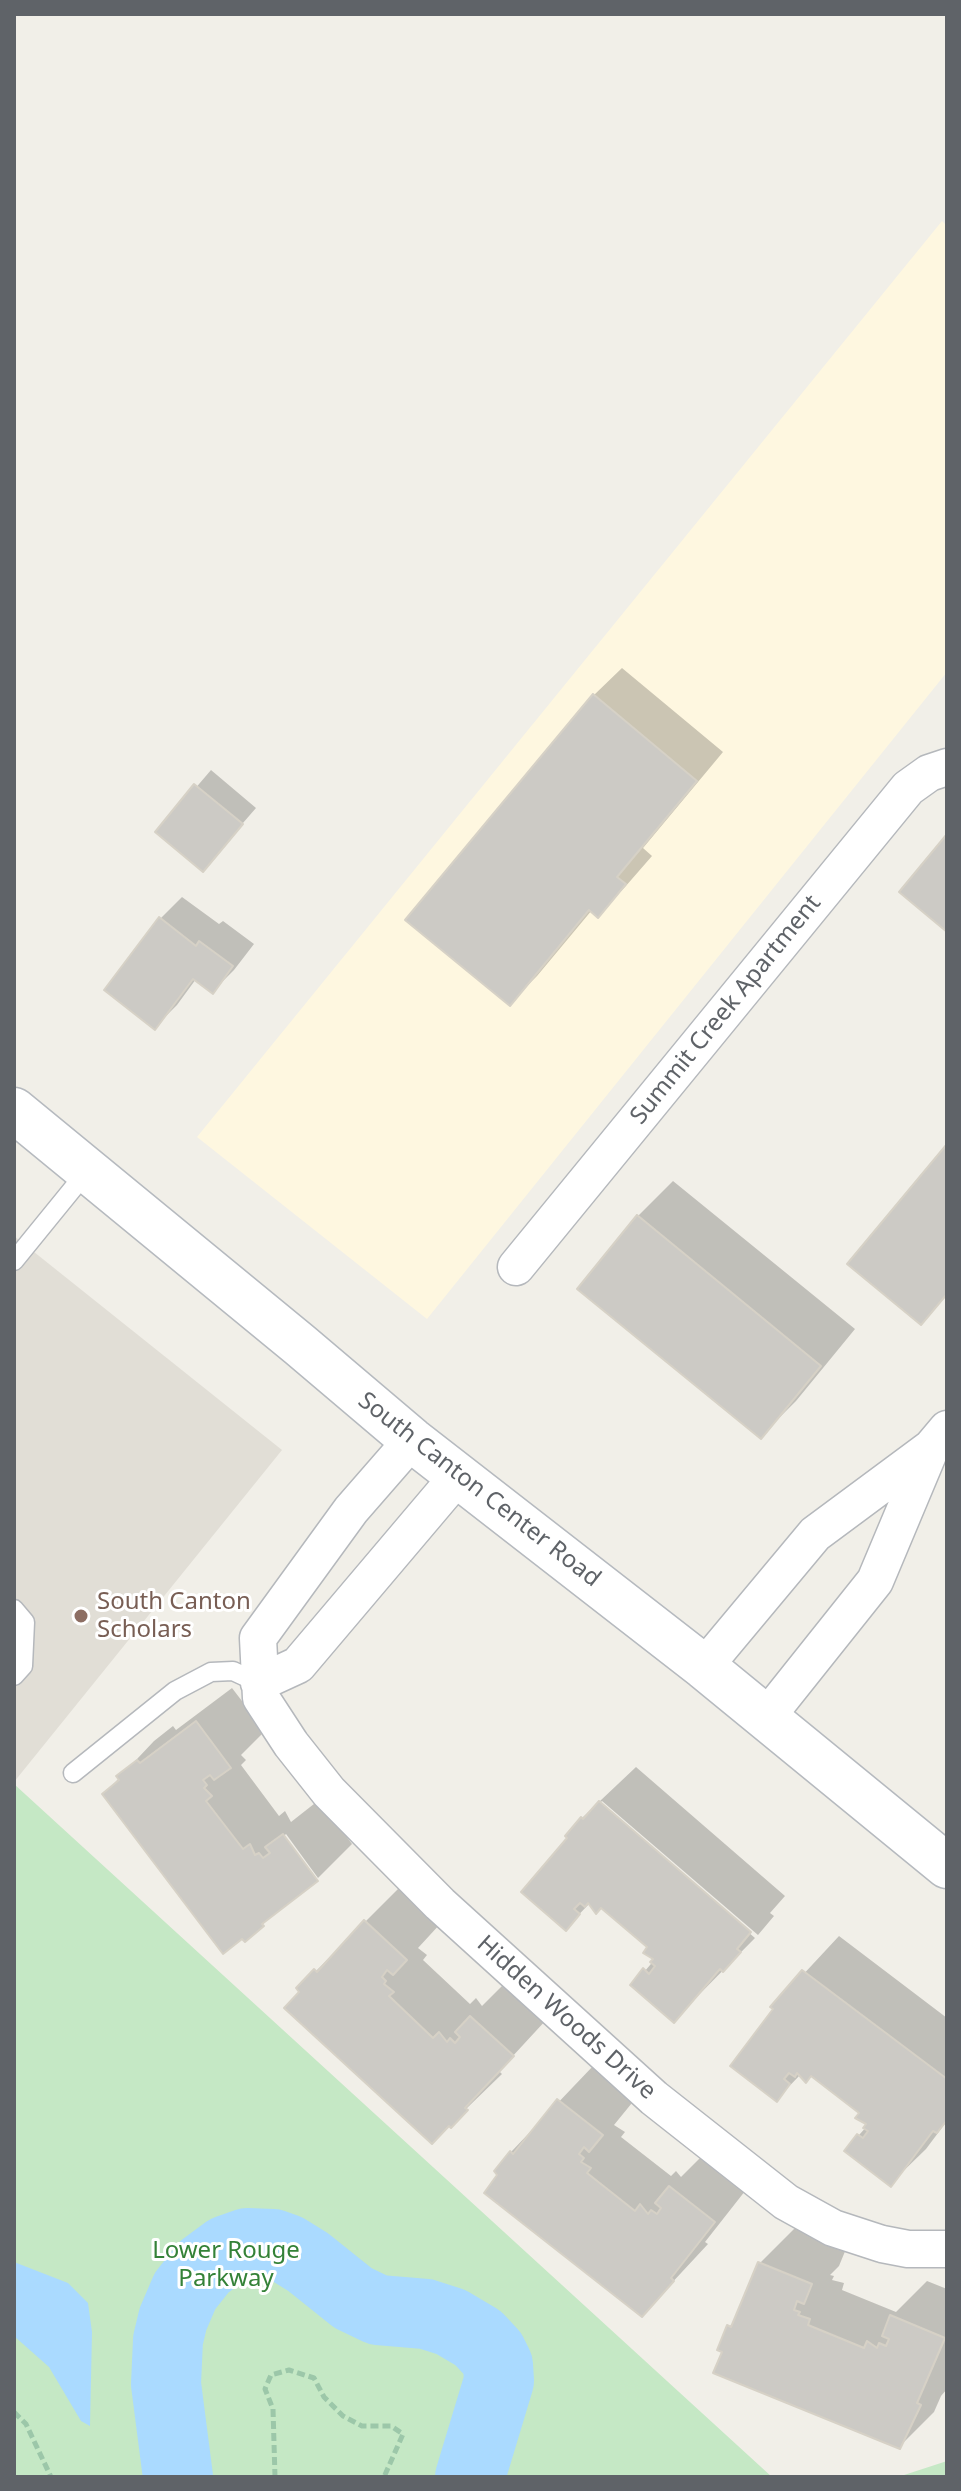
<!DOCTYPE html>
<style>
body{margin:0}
#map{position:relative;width:961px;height:2491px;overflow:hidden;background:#f1efe8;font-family:"Noto Sans",sans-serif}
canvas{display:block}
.frame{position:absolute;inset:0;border:16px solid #5f6368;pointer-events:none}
</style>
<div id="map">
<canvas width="961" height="2491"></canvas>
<div class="frame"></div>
</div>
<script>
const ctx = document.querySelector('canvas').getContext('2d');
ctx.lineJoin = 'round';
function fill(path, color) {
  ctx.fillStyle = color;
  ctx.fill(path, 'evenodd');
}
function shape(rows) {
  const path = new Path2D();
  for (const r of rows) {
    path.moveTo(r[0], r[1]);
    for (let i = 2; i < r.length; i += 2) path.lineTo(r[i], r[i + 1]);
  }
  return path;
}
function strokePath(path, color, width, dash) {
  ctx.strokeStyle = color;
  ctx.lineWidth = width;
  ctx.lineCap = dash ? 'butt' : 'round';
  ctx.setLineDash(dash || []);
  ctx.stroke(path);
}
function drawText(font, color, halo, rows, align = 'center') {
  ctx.font = font + ' "Noto Sans",sans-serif';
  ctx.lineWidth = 6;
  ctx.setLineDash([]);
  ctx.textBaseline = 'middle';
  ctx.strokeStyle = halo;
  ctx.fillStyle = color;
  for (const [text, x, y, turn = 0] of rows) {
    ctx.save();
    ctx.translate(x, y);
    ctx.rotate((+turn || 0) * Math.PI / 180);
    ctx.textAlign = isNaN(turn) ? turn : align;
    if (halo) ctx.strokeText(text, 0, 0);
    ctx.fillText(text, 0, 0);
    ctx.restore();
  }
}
const commercial = shape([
 [942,221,947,226,947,672,427,1319,197,1137]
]);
const education = shape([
 [14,1236,282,1450,14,1782]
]);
const green = shape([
 [14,1784,772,2477,14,2477],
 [947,2461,947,2477,898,2477]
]);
const water = shape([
 [14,2262,68,2283,88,2303,92,2332,90,2426,81,2421,49,2367,14,2336]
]);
const shadow = shape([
 [622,668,723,752,643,848,652,856,625,887,598,915,592,910,537,976,509,1004,594,695],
 [211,770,256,808,203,869,158,832],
 [182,897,219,924,223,921,254,944,234,970,212,992,196,979,177,1005,155,1027,160,919],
 [673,1181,855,1329,796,1401,761,1436,638,1216],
 [232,1688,265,1731,241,1755,246,1760,241,1765,279,1816,285,1811,291,1822,319,1800,352,1844,318,1878,286,1834,283,1837,280,1907,262,1925,104,1794,154,1741,173,1726,176,1730],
 [636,1767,785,1896,770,1913,774,1916,758,1935,602,1801,599,1804,755,1938,674,2020,633,1985,656,1958,650,1947,602,1905,590,1903,566,1928,570,1838,582,1818],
 [401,1886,441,1923,418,1948,427,1955,423,1960,470,2004,476,1998,482,2006,506,1982,547,2019,499,2071,502,2074,432,2142,299,1988],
 [839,1936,947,2018,947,2121,926,2149,890,2184,859,2135,869,2124,862,2113,812,2074,801,2074,777,2099,776,2009,773,2007],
 [594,2065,636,2098,614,2125,625,2132,621,2137,671,2176,676,2171,681,2177,706,2152,749,2186,705,2242,708,2244,642,2315,511,2152],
 [795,2228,846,2249,839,2266,830,2275,834,2276,832,2280,844,2283,842,2290,896,2312,927,2281,947,2289,947,2389,941,2396,934,2412,899,2447,725,2351,729,2327,738,2318,760,2263]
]);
const river = shape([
 [178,2477,166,2384,168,2340,173,2319,185,2291,204,2267,227,2250,247,2243,273,2244,287,2249,308,2262,353,2298,378,2310,426,2314,451,2322,478,2338,492,2353,498,2365,499,2381,470,2477]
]);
const building = shape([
 [593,694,697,781,617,877,626,884,598,918,589,910,510,1006,405,920,593,694],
 [194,784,243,824,203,872,155,832,194,784],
 [947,834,947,932,899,892,947,834],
 [159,917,196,946,199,941,233,966,213,994,193,979,155,1030,104,990,159,917],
 [947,1144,947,1294,921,1325,847,1264,947,1144],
 [637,1215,821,1366,761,1439,577,1289,637,1215],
 [196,1721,231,1768,214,1780,210,1775,203,1780,207,1785,204,1788,212,1796,206,1801,243,1849,250,1844,255,1855,259,1853,263,1858,270,1853,265,1847,283,1834,318,1881,262,1924,264,1926,245,1942,242,1939,223,1954,102,1794,119,1780,116,1776,137,1760,140,1763,196,1721],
 [599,1801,751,1932,737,1949,741,1952,723,1972,720,1969,674,2023,630,1985,643,1968,649,1974,655,1966,650,1962,653,1959,643,1953,647,1947,601,1908,596,1914,588,1903,585,1907,580,1903,574,1909,580,1914,566,1931,521,1892,567,1838,565,1836,581,1817,583,1819,599,1801],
 [364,1920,407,1960,393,1975,387,1970,382,1977,386,1981,384,1984,394,1992,389,1996,433,2038,439,2032,447,2042,450,2038,455,2043,460,2037,455,2032,470,2016,514,2056,465,2108,468,2110,451,2128,449,2126,432,2144,284,2008,299,1992,296,1988,314,1969,317,1972,364,1920],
 [802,1970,947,2079,947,2120,937,2133,933,2131,891,2187,844,2151,857,2134,863,2138,868,2131,863,2128,866,2124,855,2118,859,2113,811,2076,806,2083,797,2073,795,2077,789,2073,784,2079,790,2084,777,2102,730,2066,773,2009,770,2007,802,1970],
 [557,2099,603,2135,589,2152,584,2147,579,2154,584,2158,581,2162,591,2168,587,2173,635,2211,640,2204,648,2214,651,2210,657,2214,661,2208,655,2203,669,2186,715,2222,671,2278,674,2281,642,2317,484,2193,497,2175,494,2171,510,2151,513,2154,557,2099],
 [758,2262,812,2284,804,2304,797,2301,794,2310,800,2312,798,2315,810,2319,808,2325,864,2348,867,2341,877,2348,879,2343,886,2346,889,2339,882,2336,890,2315,945,2338,917,2403,921,2405,900,2449,713,2373,722,2352,717,2350,727,2325,731,2327,758,2262]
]);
const path = shape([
 [14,2412,26,2424,51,2477],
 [275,2477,273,2409,265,2389,271,2375,289,2370,314,2378,324,2397,343,2416,362,2426,391,2426,403,2434,384,2477]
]);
const service = shape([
 [14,1261,88,1170],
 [14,1609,25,1622,23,1666,14,1676],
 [73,1773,175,1691,211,1672,233,1671,259,1683]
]);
const minor = shape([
 [516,1267,908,788,929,773,947,767],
 [412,1440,351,1510,258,1638,261,1698,291,1744,329,1792,440,1904,654,2098,786,2202,833,2228,882,2244,908,2249,947,2249],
 [704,1667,815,1534,931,1448,947,1429],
 [259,1683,298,1665,458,1476],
 [765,1719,875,1581,930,1450]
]);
const secondary = shape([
 [14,1110,300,1345,412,1440,704,1667,947,1866]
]);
const markers = [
 [81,1616,8,"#8d6e63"]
];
const streetNames = [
 ["Summit Creek Apartment",726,1010,-51],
 ["South Canton Center Road",479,1490,38],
 ["Hidden Woods Drive",566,2018,42]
];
const educationNames = [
 ["South Canton",97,1602],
 ["Scholars",97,1630]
];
const parkNames = [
 ["Lower Rouge",226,2251],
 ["Parkway",226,2279]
];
fill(commercial, '#fef7e0');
fill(education, '#e1ded6');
fill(green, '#c5e8c5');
fill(water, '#aadaff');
fill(shadow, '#0003');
strokePath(river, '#aadaff', 70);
fill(building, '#cccac5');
strokePath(building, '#d6d1c6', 2);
strokePath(service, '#b5b8bc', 21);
strokePath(minor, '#b5b8bc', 39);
strokePath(secondary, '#b6babf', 47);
strokePath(path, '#9cc7a9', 5, [8, 4]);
strokePath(service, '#fff', 18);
strokePath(minor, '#fff', 36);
strokePath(secondary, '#fff', 44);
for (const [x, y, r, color] of markers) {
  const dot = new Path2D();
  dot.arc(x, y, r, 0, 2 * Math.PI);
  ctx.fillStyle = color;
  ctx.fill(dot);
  strokePath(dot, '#fff', 3);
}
drawText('24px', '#5f6368', '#fff', streetNames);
drawText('24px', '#785e54', '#fff', educationNames, 'left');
drawText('24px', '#348238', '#fff', parkNames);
</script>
